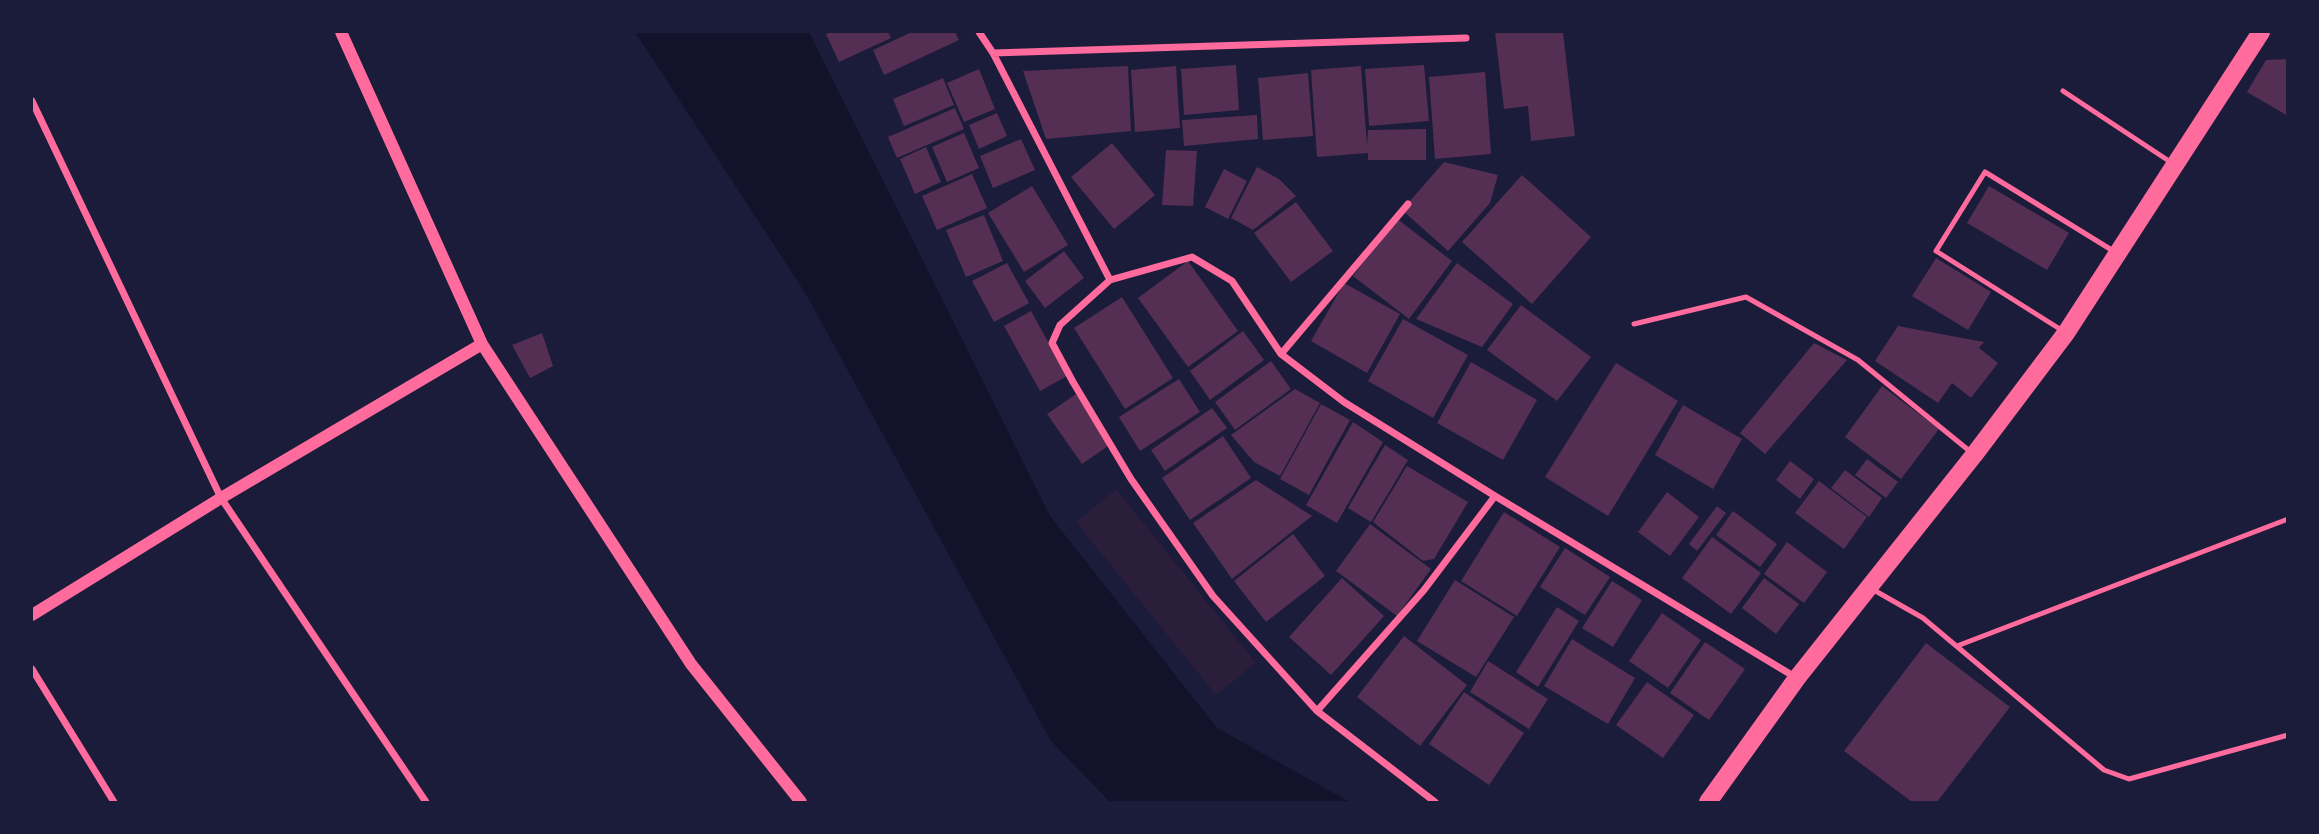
<!DOCTYPE html>
<style>
body{margin:0}
#map{position:relative;width:2319px;height:834px;overflow:hidden;background:#1b1b3a;font-family:"Alegreya Sans",sans-serif}
canvas{display:block}
.frame{position:absolute;inset:0;border:33px solid #1b1b3a;pointer-events:none}
</style>
<div id="map">
<canvas width="2319" height="834"></canvas>
<div class="frame"></div>
</div>
<script>
const ctx = document.querySelector('canvas').getContext('2d');
ctx.lineJoin = 'round';
function fill(path, color) {
  ctx.fillStyle = color;
  ctx.fill(path, 'evenodd');
}
function shape(rows) {
  const path = new Path2D();
  for (const r of rows) {
    path.moveTo(r[0], r[1]);
    for (let i = 2; i < r.length; i += 2) path.lineTo(r[i], r[i + 1]);
  }
  return path;
}
function strokePath(path, color, width, dash) {
  ctx.strokeStyle = color;
  ctx.lineWidth = width;
  ctx.lineCap = dash ? 'butt' : 'round';
  ctx.setLineDash(dash || []);
  ctx.stroke(path);
}
const green = shape([
 [1116,489,1256,663,1216,695,1076,522]
]);
const water = shape([
 [635,32,809,32,1050,516,1217,728,1350,802,1110,802,1051,741,806,294]
]);
const building = shape([
 [831,32,888,32,891,38,839,62,826,34],
 [912,32,955,32,959,40,884,75,873,50],
 [1495,32,1563,32,1575,136,1531,141,1528,106,1504,109],
 [2288,59,2288,116,2247,92,2266,60],
 [1236,65,1239,110,1184,115,1181,69],
 [1424,65,1429,121,1369,126,1365,69],
 [1128,66,1131,131,1046,139,1023,71],
 [1176,66,1180,128,1135,132,1131,70],
 [1361,66,1367,146,1368,130,1426,129,1426,160,1368,160,1368,153,1317,157,1311,70],
 [979,69,995,109,964,122,947,83],
 [1485,72,1491,154,1435,159,1429,77],
 [1308,73,1313,136,1263,140,1258,78],
 [943,78,954,105,904,126,893,99],
 [955,108,964,129,897,158,888,137],
 [997,113,1007,136,979,149,969,125],
 [1257,115,1258,139,1184,146,1182,120],
 [964,133,979,168,947,182,932,147],
 [1021,139,1035,170,993,188,980,156],
 [1112,143,1155,195,1114,229,1071,177],
 [926,147,941,182,915,194,900,159],
 [1166,150,1197,151,1193,206,1162,205],
 [1444,162,1498,175,1490,203,1448,251,1402,210],
 [1257,167,1279,179,1296,196,1253,230,1231,218],
 [1224,169,1247,181,1228,219,1205,207],
 [972,174,987,208,937,230,922,196],
 [1522,175,1591,237,1532,304,1462,242],
 [1032,186,1068,245,1024,272,988,213],
 [1989,186,2069,233,2047,270,1967,223],
 [1296,202,1333,251,1291,282,1254,233],
 [984,215,1003,261,966,277,946,230],
 [1396,218,1452,261,1409,319,1353,276],
 [1064,251,1084,278,1045,308,1025,281],
 [1936,258,1991,292,1968,330,1912,296],
 [1188,261,1238,331,1188,367,1138,298],
 [1007,263,1029,303,994,322,972,281],
 [1457,263,1513,304,1482,347,1416,319],
 [1344,283,1400,314,1367,373,1311,341],
 [1122,297,1173,378,1125,409,1074,328],
 [1521,305,1591,357,1557,401,1487,350],
 [1031,311,1067,376,1040,391,1004,326],
 [1403,319,1468,355,1433,418,1368,381],
 [1898,326,1984,342,1979,348,1998,363,1971,398,1952,383,1938,403,1875,361],
 [1243,331,1264,360,1210,400,1190,371],
 [542,333,553,366,530,378,512,345],
 [1814,343,1847,360,1765,454,1740,433],
 [1271,361,1291,389,1235,430,1215,402],
 [1471,362,1537,400,1503,460,1437,423],
 [1616,363,1678,401,1608,516,1545,477],
 [1179,379,1200,412,1140,451,1119,417],
 [1882,386,1939,429,1901,479,1845,437],
 [1295,389,1320,403,1280,476,1254,462,1231,435],
 [1076,394,1111,444,1082,464,1047,414],
 [1321,404,1350,420,1309,495,1280,479],
 [1683,405,1742,439,1713,489,1655,455],
 [1212,408,1227,428,1165,471,1151,450],
 [1353,422,1383,442,1337,523,1306,505],
 [1223,436,1251,478,1190,520,1162,478],
 [1385,445,1408,460,1371,522,1348,508],
 [1867,459,1898,482,1886,498,1855,475],
 [1790,461,1814,479,1800,499,1776,480],
 [1407,466,1468,502,1434,559,1423,561,1373,522],
 [1845,470,1882,498,1869,517,1831,488],
 [1256,480,1312,516,1232,579,1193,523],
 [1819,481,1867,517,1844,549,1795,513],
 [1667,492,1699,517,1670,556,1638,532],
 [1717,506,1726,513,1697,551,1689,544],
 [1733,511,1777,544,1760,567,1716,535],
 [1504,512,1560,547,1517,616,1461,581],
 [1370,524,1431,569,1397,616,1336,571],
 [1293,534,1325,576,1266,622,1234,581],
 [1712,537,1761,573,1731,614,1682,578],
 [1787,542,1827,572,1804,603,1764,574],
 [1565,548,1610,577,1585,615,1540,587],
 [1342,578,1384,616,1331,675,1289,637],
 [1764,578,1799,604,1776,634,1742,608],
 [1455,580,1514,617,1476,677,1417,641],
 [1612,581,1642,600,1613,647,1582,628],
 [1557,607,1579,621,1538,687,1516,672],
 [1662,613,1701,640,1668,688,1629,661],
 [1404,636,1467,685,1420,746,1357,697],
 [1572,639,1635,678,1608,724,1544,686],
 [1705,642,1745,669,1709,720,1670,693],
 [1926,643,2010,707,1937,802,1912,802,1844,751],
 [1488,661,1548,699,1529,729,1470,692],
 [1647,682,1694,715,1663,758,1616,725],
 [1464,692,1524,733,1489,785,1429,744]
]);
const service = shape([
 [2063,91,2172,163],
 [1634,324,1746,297,1858,360,1972,453],
 [2063,331,1936,251,1985,172,2115,252],
 [1872,589,1923,618,2104,770,2129,779,2288,735],
 [1957,646,2288,519]
]);
const minor = shape([
 [979,32,993,53,1110,280],
 [993,53,1466,38],
 [32,101,221,498,426,802],
 [1281,354,1408,204],
 [32,669,114,802],
 [1317,711,1424,590,1495,496],
 [1435,802,1317,711,1213,596,1131,479,1073,382,1052,343,1060,325,1110,280,1192,257,1232,281,1281,354,1344,402,1495,496,1795,677]
]);
const tertiary = shape([
 [341,32,482,344,691,664,801,802],
 [32,615,221,498,482,344]
]);
const primary = shape([
 [1708,802,1797,678,1974,455,2066,333,2261,32]
]);
fill(green, '#2a1e3b');
fill(water, '#12122b');
fill(building, '#542f53');
strokePath(service, '#ff6b9d', 5);
strokePath(minor, '#ff6b9d', 7);
strokePath(tertiary, '#ff6b9d', 12);
strokePath(primary, '#ff6b9d', 18);
</script>
